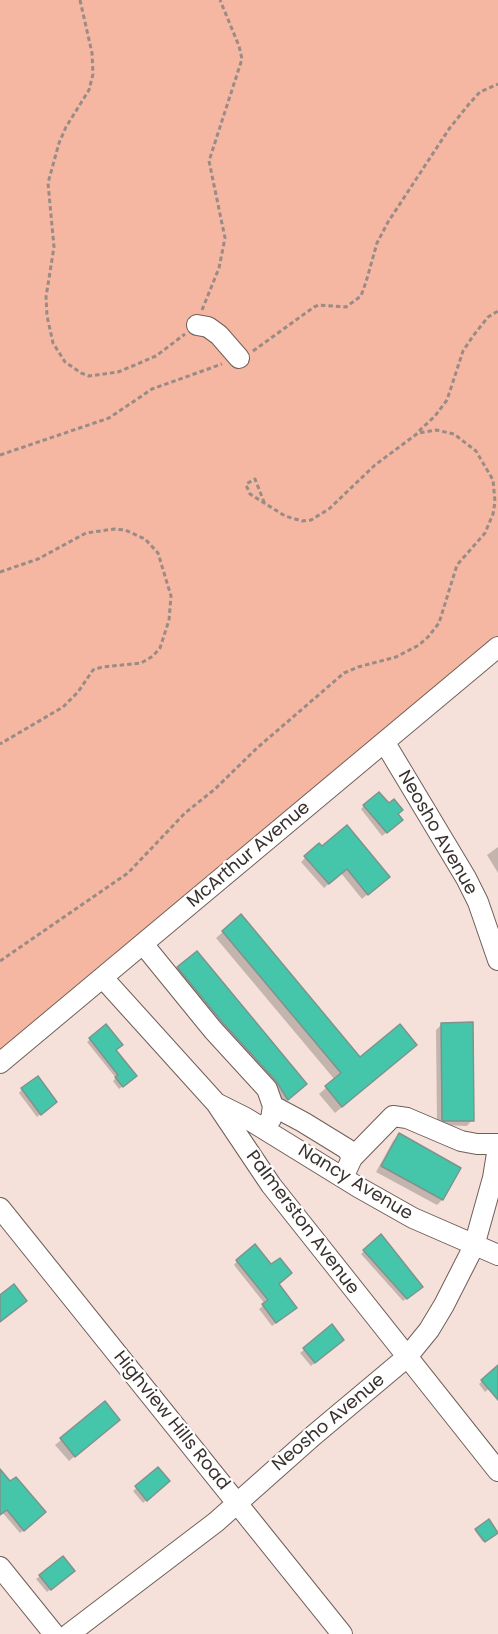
<!DOCTYPE html>
<style>
body{margin:0}
canvas{display:block;background:#f5e1da}
</style>
<canvas width="498" height="1634"></canvas>
<script>
const ctx = document.querySelector('canvas').getContext('2d');
ctx.lineJoin = 'round';
function fill(path, color) {
  ctx.fillStyle = color;
  ctx.fill(path, 'evenodd');
}
function shape(rows) {
  const path = new Path2D();
  for (const r of rows) {
    path.moveTo(r[0], r[1]);
    for (let i = 2; i < r.length; i += 2) path.lineTo(r[i], r[i + 1]);
  }
  return path;
}
function strokePath(path, color, width, dash) {
  ctx.strokeStyle = color;
  ctx.lineWidth = width;
  ctx.lineCap = dash ? 'butt' : 'round';
  ctx.setLineDash(dash || []);
  ctx.stroke(path);
}
function drawText(font, color, halo, rows, align = 'center') {
  ctx.font = font + ' Poppins,sans-serif';
  ctx.lineWidth = 4.5;
  ctx.setLineDash([]);
  ctx.textBaseline = 'middle';
  ctx.strokeStyle = halo;
  ctx.fillStyle = color;
  for (const [text, x, y, turn = 0] of rows) {
    ctx.save();
    ctx.translate(x, y);
    ctx.rotate((+turn || 0) * Math.PI / 180);
    ctx.textAlign = isNaN(turn) ? turn : align;
    if (halo) ctx.strokeText(text, 0, 0);
    ctx.fillText(text, 0, 0);
    ctx.restore();
  }
}
const green = shape([
 [0,0,498,0,498,647,0,1063]
]);
const shadow = shape([
 [364,806,396,815,397,824,382,836,361,809],
 [498,847,498,873,487,855],
 [306,857,388,876,362,899,341,873,324,888,301,862],
 [223,932,360,1059,409,1051,335,1113,319,1094,335,1080,216,938],
 [178,968,298,1091,280,1106,171,976],
 [442,1024,472,1120,467,1126,437,1125,436,1030],
 [106,1026,114,1050,132,1079,119,1089,113,1081,116,1078,87,1042],
 [22,1089,52,1105,37,1117,19,1093],
 [399,1135,459,1169,442,1200,437,1205,376,1172,393,1141],
 [364,1251,417,1290,403,1301,361,1254],
 [237,1261,277,1284,291,1312,272,1326,259,1309,265,1304,234,1265],
 [332,1327,339,1343,311,1366,300,1353],
 [498,1367,498,1381,485,1392,479,1384],
 [105,1403,112,1425,69,1461,55,1445],
 [158,1469,165,1485,143,1503,133,1491],
 [0,1471,41,1516,20,1533,2,1512,0,1514],
 [476,1530,495,1534,483,1542,475,1531],
 [70,1574,47,1592,36,1579,40,1576]
]);
const building = shape([
 [379,792,389,803,394,799,403,810,398,814,403,820,387,833,363,805,379,792],
 [347,825,390,877,368,895,347,869,329,884,304,856,319,843,322,846,347,825],
 [241,914,360,1057,400,1024,417,1045,342,1107,325,1086,341,1073,222,931,241,914],
 [197,951,307,1084,288,1100,276,1081,223,1023,177,967,197,951],
 [473,1022,474,1121,444,1121,442,1120,441,1023,473,1022],
 [106,1024,123,1045,116,1050,137,1076,123,1087,115,1077,118,1075,89,1038,106,1024],
 [38,1076,57,1102,41,1115,21,1088,38,1076],
 [399,1133,461,1168,443,1200,381,1166,399,1133],
 [381,1234,423,1287,407,1299,363,1250,381,1234],
 [255,1244,271,1264,280,1258,292,1273,279,1284,297,1308,276,1323,262,1304,268,1300,236,1260,255,1244],
 [14,1284,27,1301,0,1322,0,1295,14,1284],
 [332,1324,344,1340,315,1363,303,1348,332,1324],
 [498,1365,498,1400,481,1380,498,1365],
 [105,1401,120,1420,75,1457,60,1438,105,1401],
 [158,1467,170,1481,147,1501,135,1486,158,1467],
 [0,1469,10,1481,16,1477,46,1512,24,1531,7,1510,0,1515,0,1469],
 [489,1519,498,1533,485,1542,475,1529,489,1519],
 [63,1556,75,1571,51,1590,39,1575,63,1556]
]);
const path = shape([
 [80,0,92,53,93,74,89,90,66,127,59,143,48,183,54,247,46,297,47,316,53,343,65,362,81,373,89,376,118,372,142,362,156,356,185,334],
 [202,310,219,268,225,238,209,161,242,59,239,46,220,0],
 [253,351,314,307,319,305,346,307,361,296,366,282,377,243,388,222,449,129,469,104,480,92,498,84],
 [419,431,435,416,447,400,463,351,473,336,488,317,498,311],
 [0,455,109,418,152,389,222,364],
 [0,572,38,559,86,533,114,529,125,530,145,539,158,553,171,596,169,620,160,648,153,656,141,663,102,667,93,670,78,692,63,707,0,744],
 [0,961,128,873,185,813,215,789,257,748,344,673,358,667,396,657,419,645,428,637,439,623,457,565,485,533,493,514,495,502,493,480,476,451,454,434,436,430,418,433,375,465,329,509,311,520,302,521,285,516,250,494,246,485,248,483,255,479,264,502]
]);
const minor = shape([
 [197,325,208,327,219,335,239,358],
 [385,743,466,878,478,902,498,960],
 [143,944,213,1030,267,1089,273,1106,271,1119,263,1128],
 [103,978,216,1103,271,1185,498,1471],
 [0,1063,498,647],
 [216,1103,246,1118,358,1187,413,1218,498,1255],
 [273,1106,303,1122,347,1149,352,1158,347,1169],
 [352,1158,393,1116,407,1118,461,1141,477,1144,498,1144],
 [0,1208,342,1634],
 [0,1567,54,1634],
 [69,1634,216,1522,314,1435,407,1357,429,1330,444,1305,474,1246,493,1178,498,1147]
]);
const streetNames = [
 ["Neosho Avenue",437,833,60],
 ["McArthur Avenue",249,855,-40],
 ["Nancy Avenue",355,1183,31],
 ["Palmerston Avenue",302,1223,53],
 ["Highview Hills Road",171,1421,51],
 ["Neosho Avenue",329,1423,-40]
];
fill(green, '#f6b7a2');
fill(shadow, '#0003');
fill(building, '#45c6ab');
strokePath(building, '#7e938d', 1.5);
strokePath(minor, '#705f59', 22);
strokePath(path, '#998b86', 3, [4.5, 3]);
strokePath(minor, '#fff', 20);
drawText('18px', '#39312e', '#fff', streetNames);
</script>
